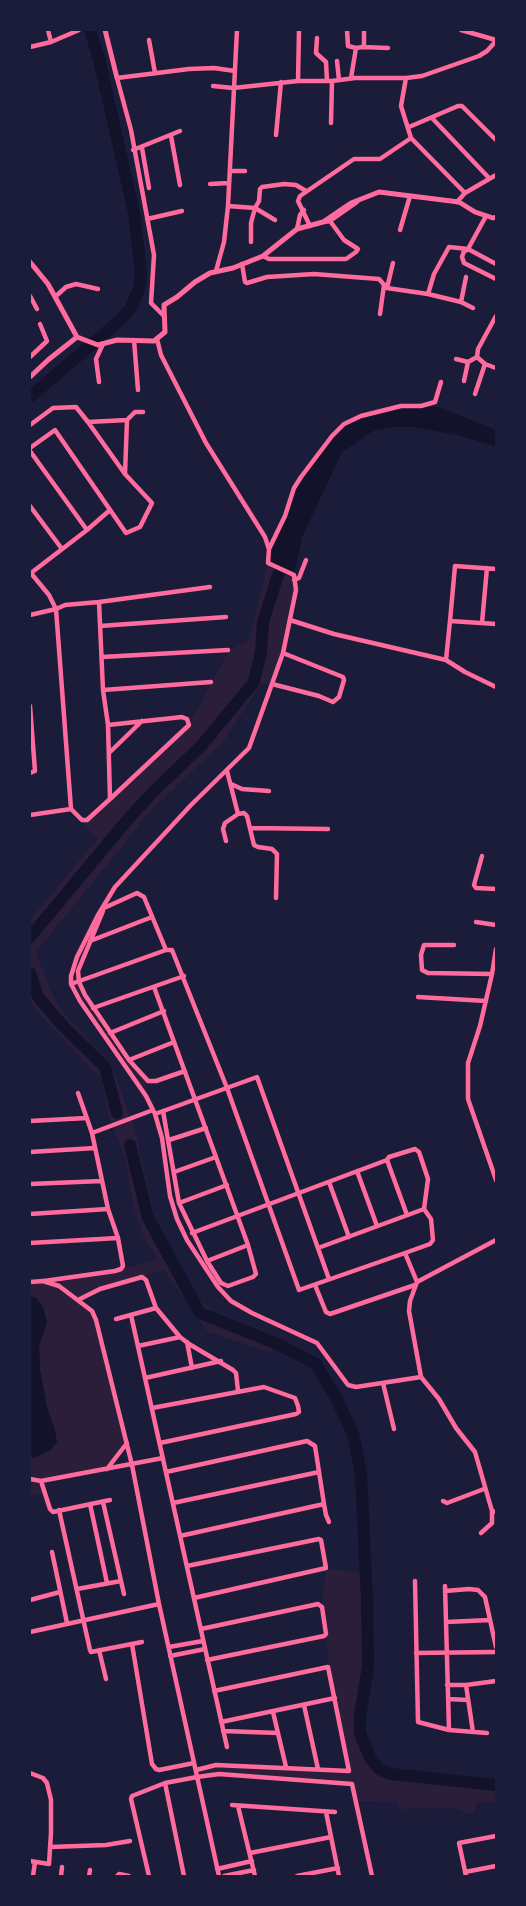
<!DOCTYPE html>
<style>
body{margin:0}
#map{position:relative;width:526px;height:1906px;overflow:hidden;background:#1b1b3a;font-family:"Fira Sans",sans-serif}
canvas{display:block}
.frame{position:absolute;inset:0;border:31px solid #1b1b3a;pointer-events:none}
</style>
<div id="map">
<canvas width="526" height="1906"></canvas>
<div class="frame"></div>
</div>
<script>
const ctx = document.querySelector('canvas').getContext('2d');
ctx.lineJoin = 'round';
function fill(path, color) {
  ctx.fillStyle = color;
  ctx.fill(path, 'evenodd');
}
function shape(rows) {
  const path = new Path2D();
  for (const r of rows) {
    path.moveTo(r[0], r[1]);
    for (let i = 2; i < r.length; i += 2) path.lineTo(r[i], r[i + 1]);
  }
  return path;
}
function strokePath(path, color, width, dash) {
  ctx.strokeStyle = color;
  ctx.lineWidth = width;
  ctx.lineCap = dash ? 'butt' : 'round';
  ctx.setLineDash(dash || []);
  ctx.stroke(path);
}
const green = shape([
 [268,563,294,575,295,585,283,653,274,685,262,683,223,742,151,811,36,952,52,993,61,1010,111,1064,135,1131,154,1214,167,1246,185,1279,200,1300,214,1313,278,1338,271,1353,208,1332,164,1270,100,1289,79,1300,92,1311,127,1443,107,1469,42,1481,45,1494,30,1494,30,1456,34,1458,55,1430,47,1408,40,1370,39,1346,47,1322,36,1298,30,1296,30,1282,115,1271,158,1259,144,1238,134,1208,125,1158,109,1117,102,1080,34,1008,30,1000,30,920,98,838,91,833,82,820,87,820,189,725,229,650,249,640],
 [103,907,80,964,79,982,129,1060,148,1081,144,1093,76,995,71,976],
 [326,1568,366,1574,368,1667,361,1709,360,1733,370,1758,379,1769,390,1774,496,1785,496,1803,478,1802,472,1815,453,1808,399,1809,397,1802,356,1801,352,1784,219,1774,197,1777,196,1770,216,1765,349,1771,329,1668,325,1631,322,1605]
]);
const water = shape([
 [401,406,438,407,496,430,496,446,457,435,414,427,393,427,373,431,342,452,302,537,294,575,268,563,269,549,277,535,294,488,344,424,361,416],
 [30,1296,36,1298,43,1307,47,1322,39,1346,40,1370,47,1408,55,1430,57,1442,51,1450,34,1458,30,1456]
]);
const river = shape([
 [30,397,119,321,130,309,139,289,141,273,134,213,99,59,90,30],
 [30,937,129,818,155,790,201,746,254,682,261,652,263,622,277,578,286,557],
 [30,973,38,997,64,1027,105,1067,117,1113],
 [130,1145,148,1218,200,1313,275,1343,316,1364,336,1398,353,1434,361,1474,367,1601,368,1667,360,1715,360,1733,370,1758,379,1769,390,1774,496,1785]
]);
const minor = shape([
 [48,30,51,42],
 [347,30,348,46,356,48],
 [461,30,496,40],
 [317,38,316,53,326,62,327,81],
 [149,40,155,73],
 [30,47,51,42,79,30],
 [363,47,388,48],
 [337,61,339,80],
 [351,78,356,48,363,47,364,44,364,30],
 [406,78,401,106,411,138],
 [298,81,299,30],
 [213,86,233,88,298,81,332,81,355,78,406,78,422,76,479,56,487,51,496,41],
 [432,118,489,178],
 [331,123,332,81],
 [409,127,458,106,462,106,496,140],
 [276,135,281,82],
 [171,136,180,185],
 [142,148,149,188],
 [133,150,180,131],
 [230,171,245,171],
 [210,184,229,183],
 [457,202,465,193,496,175],
 [228,206,255,208,251,223,251,242],
 [486,216,468,249,496,264],
 [147,219,182,211],
 [275,220,255,208,259,201,260,189,262,187,284,184,296,185,306,191],
 [330,221,357,202],
 [310,226,298,201,300,196,354,159,380,159,411,138,465,193],
 [297,229,300,215,304,210],
 [400,230,410,196],
 [467,250,464,251,462,257,464,263,496,279],
 [263,256,269,259,346,259,356,252,358,249,344,240,330,221,324,222],
 [242,264,245,282,247,283,267,277,314,274,379,279,387,288,428,294,461,302,473,308],
 [216,271,224,242,228,206,237,30],
 [387,288,393,263],
 [428,294,434,274,449,247,468,249],
 [30,296,37,309],
 [55,297,66,287,76,284,98,289],
 [461,302,466,277],
 [380,314,384,285],
 [164,316,151,303,154,255,131,130,117,78,189,69,214,68,235,71],
 [157,339,161,355,206,443,265,537,269,549,268,563,294,575,296,590,283,653,249,748,191,805,115,887,98,915,77,957,71,976,71,984,80,1001,146,1096,155,1114,162,1138,170,1196,177,1219,187,1240,218,1287,231,1301,252,1313,317,1343,348,1385,356,1387,421,1377],
 [134,340,138,390],
 [30,357,47,341,40,324],
 [456,359,468,362,477,357],
 [485,364,477,357,478,349,496,316],
 [464,381,468,362],
 [99,382,96,359,103,344],
 [475,394,485,364,496,368],
 [88,422,127,420,135,412,143,412],
 [30,425,53,408,76,407,88,422,125,474,152,503,140,527,126,533,55,430,30,448],
 [30,451,87,530],
 [125,474,127,420],
 [30,506,62,549],
 [269,549,285,516,294,488,301,477,332,436,344,424,361,416,401,406,421,406,435,402,441,382],
 [30,572,49,595,56,609,71,809,30,815],
 [31,573,87,530,110,510],
 [294,580,299,578,306,560],
 [99,602,210,587],
 [30,615,56,609,65,605,99,602,103,690,108,725,110,799,87,820,82,820,71,809],
 [290,620,334,634,446,660,465,672,496,687],
 [450,621,455,566,496,569],
 [482,623,487,568],
 [100,626,226,617],
 [102,657,228,650],
 [446,660,450,621,496,624],
 [272,684,319,696,333,702,339,697,344,680,343,677,283,653],
 [103,690,211,682],
 [30,706,35,771,30,773],
 [108,725,182,717,187,719,189,725,110,799],
 [109,753,142,721],
 [227,771,238,814],
 [231,784,242,789,269,791],
 [251,828,328,829],
 [226,841,223,829,225,823,238,814,244,813,247,816,254,845,258,847,272,849,277,854,276,898],
 [482,856,474,885,476,888,496,889],
 [103,907,104,908,137,893,144,897,166,950,172,950,227,1088,299,1290,405,1253,417,1282],
 [103,911,78,971,79,982,85,995,129,1060,148,1081,156,1081,185,1071],
 [476,922,496,925],
 [90,941,152,917],
 [454,945,424,945,421,955,422,970,428,973,492,974],
 [496,949,492,974,480,1026,468,1063,468,1099,496,1180],
 [71,984,166,950],
 [154,987,248,1245,256,1274,253,1277,228,1286,221,1283,207,1261,179,1203,163,1111],
 [418,997,486,1001],
 [93,1008,184,976],
 [110,1033,164,1011],
 [129,1060,174,1042],
 [155,1114,257,1077,329,1279],
 [30,1121,87,1118],
 [92,1133,153,1110],
 [169,1140,206,1128],
 [30,1152,95,1148],
 [387,1160,407,1215],
 [357,1171,377,1226],
 [174,1172,216,1157],
 [329,1182,349,1237],
 [30,1184,102,1181],
 [179,1203,227,1185],
 [30,1214,108,1209],
 [192,1233,387,1160,389,1157,415,1149,419,1152,428,1179,424,1209,431,1219,433,1240,430,1244,405,1253],
 [30,1243,118,1238],
 [318,1248,424,1209],
 [207,1261,248,1245],
 [44,1281,115,1271,121,1269,123,1266,118,1238,108,1209,92,1133,78,1093],
 [30,1282,43,1281,59,1286,92,1311,96,1320,132,1465,159,1604,219,1876],
 [417,1282,410,1301,409,1311,421,1377,439,1399,456,1428,475,1452,492,1511,496,1512],
 [417,1282,496,1240],
 [315,1285,326,1312,330,1314,415,1285],
 [78,1300,100,1289,142,1277,146,1280,156,1308],
 [131,1315,227,1747],
 [116,1319,156,1308,180,1337,189,1344,233,1370,236,1373,238,1391],
 [187,1342,192,1368],
 [138,1346,180,1337],
 [145,1378,221,1361],
 [383,1383,394,1429],
 [152,1408,264,1387,295,1398,298,1406,299,1412,296,1414,160,1443],
 [107,1469,127,1443],
 [166,1472,307,1441,315,1446,324,1504,180,1536],
 [30,1479,41,1481,163,1458],
 [41,1481,50,1509,53,1512,110,1500],
 [443,1501,447,1503,484,1489],
 [103,1502,124,1594],
 [173,1503,319,1472],
 [90,1504,107,1583],
 [324,1504,326,1515,329,1522],
 [59,1510,90,1650,91,1652,142,1642],
 [481,1533,492,1523,492,1511],
 [52,1552,67,1623],
 [187,1566,319,1539,321,1540,326,1568,194,1598],
 [415,1581,418,1722,449,1730,487,1733],
 [445,1586,449,1730],
 [77,1589,121,1581],
 [445,1591,469,1589,478,1590,485,1597,496,1647],
 [30,1600,60,1592],
 [446,1622,490,1620],
 [201,1629,318,1604,322,1607,326,1634,324,1636,207,1660],
 [30,1632,159,1604],
 [132,1644,152,1764,156,1769,159,1770,194,1763],
 [169,1647,203,1641],
 [99,1650,106,1679],
 [416,1653,496,1652],
 [170,1656,205,1649],
 [447,1685,466,1685,496,1681],
 [466,1685,473,1732],
 [448,1699,468,1700],
 [304,1705,318,1769],
 [273,1712,286,1767],
 [221,1722,335,1698],
 [223,1731,278,1733],
 [196,1770,216,1765,349,1771,328,1667,214,1691],
 [30,1773,43,1778,47,1783,51,1800,51,1833,49,1864,30,1861],
 [165,1783,184,1876],
 [232,1805,335,1812],
 [238,1806,255,1876],
 [326,1812,339,1876],
 [50,1847,106,1845,130,1841],
 [250,1853,331,1837],
 [217,1869,252,1861],
 [465,1872,496,1866],
 [33,1876,35,1862],
 [61,1876,62,1867],
 [89,1876,90,1870],
 [117,1876,119,1874,129,1876],
 [149,1876,131,1799,132,1796,165,1783,197,1777,219,1774,352,1784,372,1876],
 [224,1876,254,1870],
 [297,1876,338,1868],
 [466,1876,459,1843,496,1836]
]);
const tertiary = shape([
 [105,30,117,78],
 [30,262,48,284,77,337,98,345,117,340,154,341,165,332,164,305,177,297,195,282,210,273,233,268,263,256,297,229,323,222,351,203,379,192,459,202,475,212,493,218,496,217],
 [30,377,48,360,77,337]
]);
fill(green, '#2a1e3b');
fill(water, '#12122b');
strokePath(river, '#12122b', 12);
strokePath(minor, '#ff6b9d', 4.5);
strokePath(tertiary, '#ff6b9d', 5);
</script>
